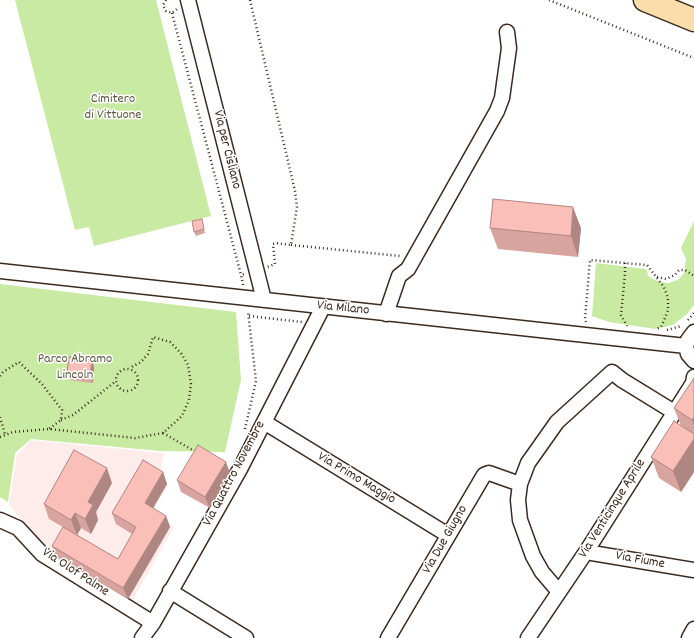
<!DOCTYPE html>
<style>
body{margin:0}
canvas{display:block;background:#fff}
</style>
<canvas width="694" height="638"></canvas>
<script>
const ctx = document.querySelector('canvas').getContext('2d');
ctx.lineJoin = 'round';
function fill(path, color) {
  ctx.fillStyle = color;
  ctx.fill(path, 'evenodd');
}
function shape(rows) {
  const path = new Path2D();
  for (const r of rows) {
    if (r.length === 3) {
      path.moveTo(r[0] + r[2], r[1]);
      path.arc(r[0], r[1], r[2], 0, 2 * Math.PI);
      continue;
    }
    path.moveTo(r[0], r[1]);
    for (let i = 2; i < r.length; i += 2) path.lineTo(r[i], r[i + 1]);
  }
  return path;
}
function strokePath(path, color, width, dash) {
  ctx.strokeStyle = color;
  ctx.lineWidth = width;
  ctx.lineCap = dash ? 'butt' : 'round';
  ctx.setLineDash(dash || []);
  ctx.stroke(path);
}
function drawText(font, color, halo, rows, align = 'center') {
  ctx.font = font + ' Dekko,sans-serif';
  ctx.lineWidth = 3;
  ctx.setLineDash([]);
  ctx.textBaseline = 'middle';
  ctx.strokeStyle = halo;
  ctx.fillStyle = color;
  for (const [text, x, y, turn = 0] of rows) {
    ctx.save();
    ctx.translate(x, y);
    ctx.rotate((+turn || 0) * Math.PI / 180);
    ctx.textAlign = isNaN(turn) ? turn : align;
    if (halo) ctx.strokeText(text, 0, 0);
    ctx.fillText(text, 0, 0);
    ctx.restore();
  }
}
const built = shape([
 [31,440,164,453,159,478,168,485,151,513,174,527,130,605,48,553,9,505,17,455]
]);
const green = shape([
 [15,0,156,0,211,216,94,246,89,227,75,230],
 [694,221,694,305,687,314,673,325,655,329,609,322,592,316,596,263,646,269,649,277,660,282,669,283,679,279,684,273,686,259,681,248],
 [0,284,236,312,241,380,225,452,160,451,31,439,15,453,8,502,0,497]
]);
const path = shape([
 [166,0,163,5,166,11,172,13,177,9],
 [250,0,295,191,297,207,291,245,276,243,273,244,275,264,267,267],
 [549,0,694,58],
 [172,13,241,275],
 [291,245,400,256],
 [625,263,625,274,621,315,627,326],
 [657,277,666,279,675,275,679,270,685,270,694,276],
 [243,285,241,275,245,274],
 [249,316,302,322],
 [688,320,694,313],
 [586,322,585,319,590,260,647,265,664,287,668,298,668,310,665,318,661,327,656,329],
 [667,330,681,326],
 [127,380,11],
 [0,376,3,372,19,362,42,384,62,410,61,420,49,429],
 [0,417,5,434],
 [61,420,73,415,116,381],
 [245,429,256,381,248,311],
 [163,433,196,452],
 [0,437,13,432,49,429,135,438,163,433,182,416,189,400,191,384,188,365,181,353,170,342,153,337,148,354,141,362,133,366,130,369]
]);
const minor = shape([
 [188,0,264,300],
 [0,271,686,346],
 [386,314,399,276,408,269,497,111,502,98,509,48,507,32],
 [694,332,688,340,686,346,688,354,694,361],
 [264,422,448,535],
 [0,520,18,528,42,554,153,623],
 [586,552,694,570],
 [170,591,246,638],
 [559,592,542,572,533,556,520,520,518,500,520,484,528,463,557,422,612,372,622,380,674,412],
 [142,638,153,623,240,469,323,307],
 [388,638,484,475,489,473,520,484],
 [528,638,586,552,693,383,694,377],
 [689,638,694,629]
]);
const primary = shape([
 [645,0,694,20]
]);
const wall = shape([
 [202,219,205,233,196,236,194,232],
 [490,228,581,228,578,257,498,249],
 [92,360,94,367,93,383,70,380,67,373],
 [694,378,694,472,681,492,659,478,651,457,681,426,674,408],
 [163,472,167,484,153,508,166,516,170,527,128,599,56,557,52,546,118,559,132,534,116,524,112,513],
 [230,473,210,508,181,492,177,480],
 [112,483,96,512,98,520,91,534,81,528,77,535,49,519,44,504]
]);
const shadedWall = shape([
 [573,207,581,228,578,257,571,236],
 [92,360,94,367,93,383,90,375],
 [694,417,694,425,692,420],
 [694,439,694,472,681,492,673,471],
 [226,462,230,473,210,508,205,497],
 [107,468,112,483,96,512,98,520,91,534,85,519,88,502],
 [163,472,167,484,149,515,145,503],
 [75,513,81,528,77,535,71,520],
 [166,516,170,527,128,599,123,588]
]);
const building = shape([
 [493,199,573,207,571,236,490,228,493,199],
 [202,219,204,229,194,232,192,221,202,219],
 [69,357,92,360,90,375,67,373,69,357],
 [694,378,694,417,692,420,674,408,694,378],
 [674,421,694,434,694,439,673,471,651,457,674,421],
 [198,445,226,462,205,497,177,480,198,445],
 [74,450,107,468,88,502,93,505,85,519,75,513,71,520,44,504,74,450],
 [143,460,163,472,145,503,166,516,123,588,52,546,63,527,118,559,136,527,112,513,143,460]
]);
const parkNames = [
 ["Cimitero",113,100],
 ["di Vittuone",113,116],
 ["Parco Abramo",75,360],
 ["Lincoln",75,376]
];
const streetNames = [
 ["Via per Cisliano",226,150,76],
 ["Via Milano",343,309,6],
 ["Via Quattro Novembre",235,474,-62],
 ["Via Primo Maggio",356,479,31],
 ["Via Venticinque Aprile",613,509,-58],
 ["Via Due Giugno",446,540,-60],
 ["Via Fiume",640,561,10],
 ["Via Olof Palme",75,573,33]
];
fill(built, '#feecea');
fill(green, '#c9eaa2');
strokePath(minor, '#3b2a1e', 17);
strokePath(primary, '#3b2a1e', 25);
strokePath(path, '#3b2a1e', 2.5, [1, 3]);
strokePath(minor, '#fff', 14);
strokePath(primary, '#f9deab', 22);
fill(wall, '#d8a49f');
fill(shadedWall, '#b08682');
fill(building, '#fbbfb9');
strokePath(building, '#b08682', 1);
drawText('14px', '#5e5a3f', '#fff', parkNames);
drawText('14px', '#3b2a1e', '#fff', streetNames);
</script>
